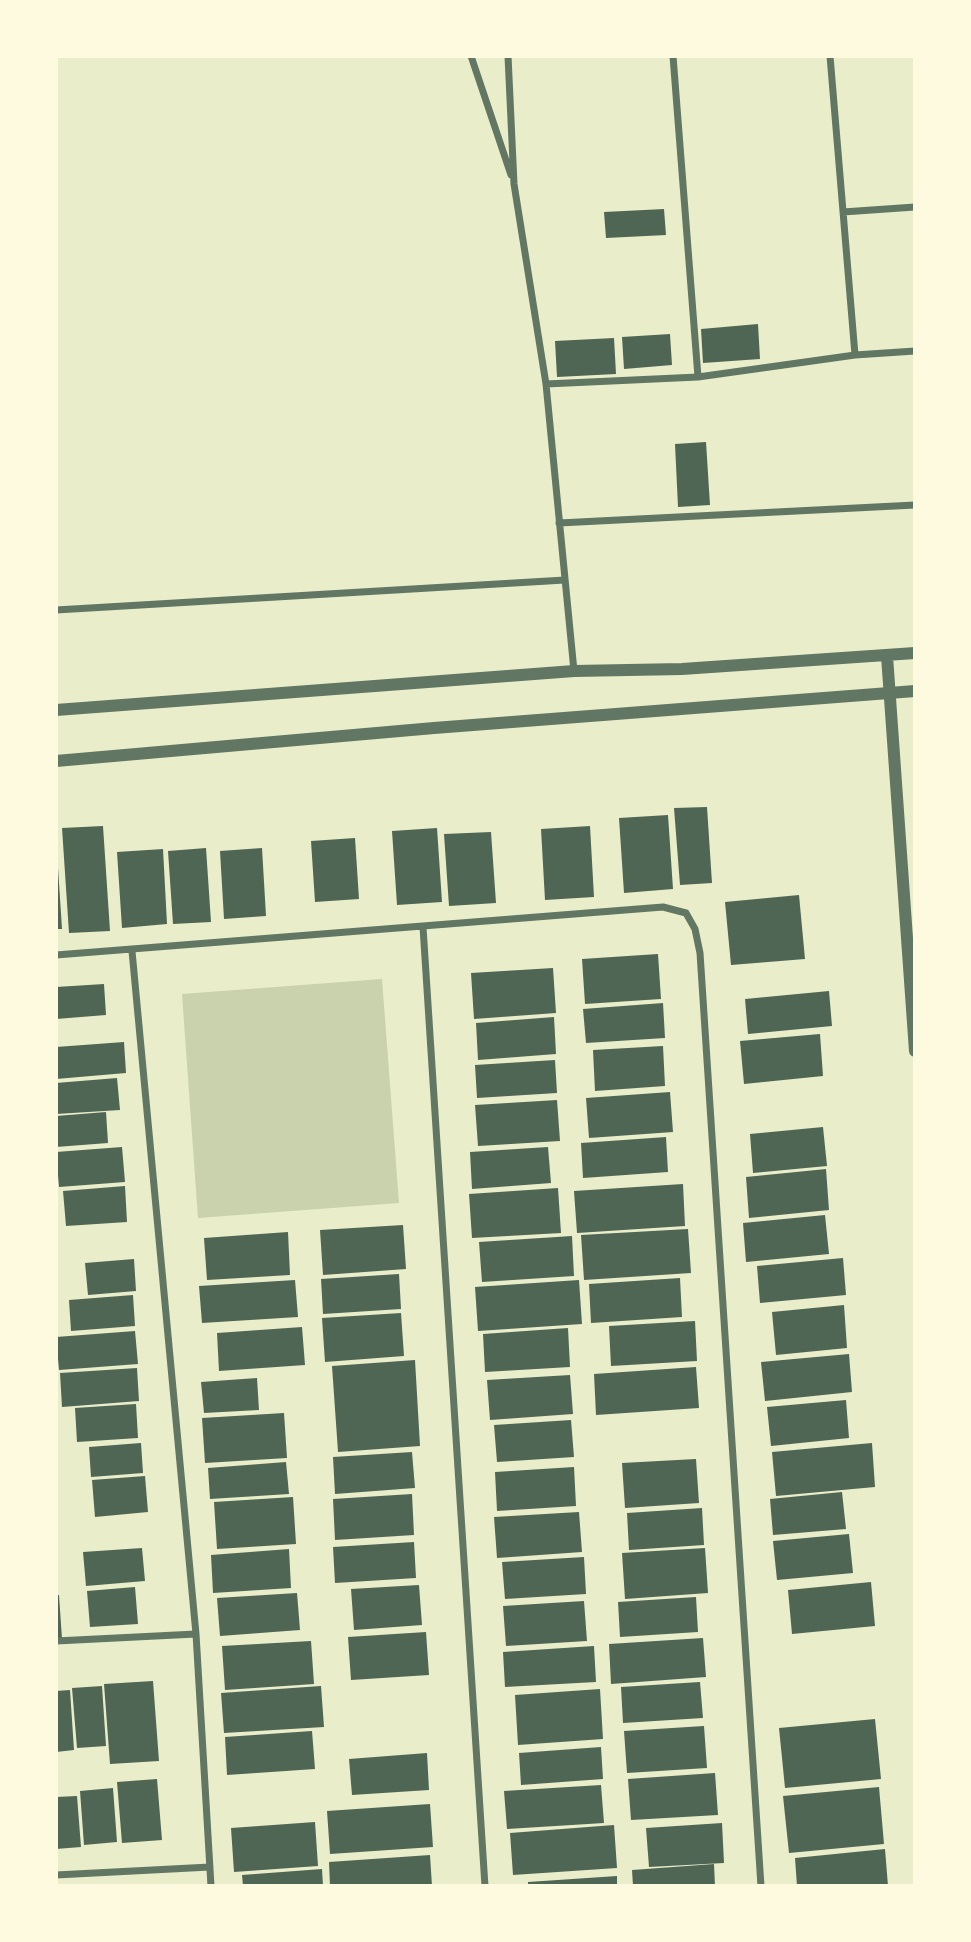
<!DOCTYPE html>
<style>
body{margin:0}
#map{position:relative;width:971px;height:1942px;overflow:hidden;background:#e9edc9;font-family:"Crimson Pro",serif}
canvas{display:block}
.frame{position:absolute;inset:0;border:58px solid #fefae0;pointer-events:none}
</style>
<div id="map">
<canvas width="971" height="1942"></canvas>
<div class="frame"></div>
</div>
<script>
const ctx = document.querySelector('canvas').getContext('2d');
ctx.lineJoin = 'round';
function fill(path, color) {
  ctx.fillStyle = color;
  ctx.fill(path, 'evenodd');
}
function shape(rows) {
  const path = new Path2D();
  for (const r of rows) {
    path.moveTo(r[0], r[1]);
    for (let i = 2; i < r.length; i += 2) path.lineTo(r[i], r[i + 1]);
  }
  return path;
}
function strokePath(path, color, width, dash) {
  ctx.strokeStyle = color;
  ctx.lineWidth = width;
  ctx.lineCap = dash ? 'butt' : 'round';
  ctx.setLineDash(dash || []);
  ctx.stroke(path);
}
const green = shape([
 [382,979,399,1203,198,1218,182,994]
]);
const building = shape([
 [664,209,666,235,606,238,604,212],
 [758,324,760,359,703,363,701,329],
 [670,334,672,365,624,369,622,337],
 [614,338,616,374,557,377,555,341],
 [706,442,710,505,678,507,675,444],
 [707,807,712,883,680,885,674,808],
 [668,815,673,889,624,893,619,818],
 [103,826,110,931,69,933,62,828],
 [590,826,594,897,545,900,541,829],
 [437,828,442,902,397,905,392,831],
 [491,832,496,903,449,906,444,834],
 [355,838,359,899,315,902,311,841],
 [206,848,211,922,173,924,168,851],
 [262,848,266,916,224,919,220,851],
 [163,849,167,924,122,928,117,852],
 [56,868,58,868,62,929,56,929],
 [799,895,805,959,731,965,725,902],
 [658,954,661,999,585,1004,582,959],
 [553,968,556,1013,474,1019,471,973],
 [104,984,106,1015,56,1019,56,987],
 [829,991,832,1026,748,1034,745,999],
 [663,1003,665,1038,586,1043,583,1009],
 [554,1017,556,1054,478,1060,476,1023],
 [820,1034,823,1076,744,1084,740,1041],
 [124,1042,126,1073,56,1079,56,1047],
 [663,1046,665,1086,595,1091,593,1050],
 [555,1060,557,1093,477,1098,475,1065],
 [117,1078,120,1110,56,1114,56,1083],
 [670,1092,673,1132,589,1138,586,1098],
 [557,1100,560,1141,478,1146,475,1105],
 [106,1112,108,1143,56,1147,56,1116],
 [823,1127,827,1166,753,1173,750,1134],
 [666,1137,668,1172,583,1178,581,1143],
 [122,1147,125,1182,59,1187,56,1152],
 [548,1147,551,1183,472,1189,470,1152],
 [826,1169,829,1210,749,1218,746,1177],
 [683,1184,685,1226,577,1233,574,1191],
 [125,1186,127,1222,66,1226,63,1191],
 [558,1188,561,1233,472,1238,469,1194],
 [825,1215,829,1254,746,1262,743,1223],
 [403,1225,406,1269,323,1275,320,1230],
 [688,1229,691,1273,584,1280,581,1235],
 [288,1232,290,1275,207,1280,204,1238],
 [572,1236,574,1276,482,1282,479,1242],
 [843,1258,846,1295,760,1303,757,1266],
 [134,1259,136,1291,88,1295,85,1263],
 [399,1274,401,1309,323,1314,321,1279],
 [680,1278,682,1317,591,1323,589,1284],
 [295,1280,298,1317,202,1323,199,1286],
 [579,1280,582,1324,478,1331,475,1287],
 [133,1295,135,1326,71,1331,69,1300],
 [844,1305,847,1348,776,1355,772,1312],
 [401,1313,404,1356,325,1362,322,1318],
 [695,1321,697,1361,611,1366,609,1326],
 [302,1327,305,1365,219,1371,217,1333],
 [568,1328,570,1367,485,1372,483,1334],
 [135,1331,138,1364,59,1370,56,1337],
 [849,1354,852,1392,765,1401,761,1362],
 [415,1360,420,1446,338,1452,332,1366],
 [696,1367,699,1408,596,1415,594,1374],
 [137,1368,139,1401,62,1407,60,1373],
 [570,1375,573,1414,490,1420,487,1380],
 [257,1378,259,1410,204,1413,201,1382],
 [846,1400,849,1438,771,1446,767,1407],
 [136,1404,138,1438,77,1442,75,1408],
 [284,1413,287,1458,205,1463,202,1418],
 [571,1420,574,1457,497,1462,494,1425],
 [141,1443,143,1473,91,1477,89,1447],
 [872,1443,875,1487,776,1496,772,1452],
 [412,1452,415,1488,335,1494,333,1457],
 [696,1459,699,1503,625,1508,622,1463],
 [286,1462,289,1494,210,1499,208,1468],
 [574,1467,576,1506,497,1511,495,1472],
 [145,1476,148,1512,95,1517,92,1480],
 [842,1492,846,1529,773,1535,770,1499],
 [412,1494,414,1535,335,1540,333,1499],
 [293,1497,296,1544,217,1549,214,1502],
 [702,1508,704,1545,629,1550,627,1513],
 [579,1512,582,1552,497,1558,494,1517],
 [849,1534,853,1573,777,1580,773,1541],
 [414,1542,416,1578,335,1583,333,1547],
 [142,1548,145,1581,86,1586,83,1552],
 [705,1548,708,1593,625,1599,622,1553],
 [289,1549,291,1588,213,1593,211,1555],
 [584,1557,586,1594,505,1599,502,1562],
 [871,1582,875,1626,792,1634,788,1590],
 [419,1585,422,1625,354,1630,351,1589],
 [135,1587,138,1624,90,1627,87,1591],
 [297,1593,300,1630,220,1636,217,1598],
 [56,1595,59,1595,62,1639,56,1640],
 [696,1597,698,1632,620,1637,618,1602],
 [584,1601,587,1641,506,1646,503,1606],
 [426,1632,429,1675,351,1680,348,1637],
 [703,1638,706,1677,611,1684,609,1644],
 [311,1641,314,1684,225,1690,222,1646],
 [594,1646,596,1682,505,1687,503,1652],
 [153,1681,159,1761,110,1764,104,1684],
 [700,1682,703,1718,623,1723,621,1687],
 [102,1686,106,1746,77,1748,72,1688],
 [321,1686,324,1727,224,1733,221,1693],
 [600,1689,603,1739,518,1745,515,1695],
 [70,1690,74,1750,56,1752,56,1691],
 [875,1719,881,1779,785,1788,779,1728],
 [704,1726,707,1768,627,1773,624,1731],
 [312,1731,315,1769,227,1775,225,1737],
 [601,1747,603,1779,521,1785,519,1753],
 [427,1753,429,1790,352,1795,349,1759],
 [715,1773,718,1815,631,1820,628,1779],
 [157,1779,162,1840,122,1843,117,1782],
 [601,1785,604,1823,507,1829,504,1791],
 [879,1787,884,1844,789,1853,783,1796],
 [113,1788,117,1842,84,1845,80,1791],
 [77,1796,81,1847,56,1849,56,1797],
 [430,1804,433,1847,330,1854,327,1811],
 [315,1822,318,1866,234,1872,231,1828],
 [722,1823,724,1863,649,1867,646,1828],
 [614,1825,617,1868,513,1875,510,1833],
 [885,1849,888,1886,797,1886,795,1858],
 [430,1855,432,1886,330,1886,329,1862],
 [714,1864,715,1886,633,1886,632,1870],
 [322,1869,323,1886,243,1886,242,1875],
 [617,1876,617,1886,528,1886,528,1882]
]);
const minor = shape([
 [471,56,511,175],
 [508,56,514,184,546,384,574,671],
 [673,56,698,377],
 [830,56,855,355],
 [843,212,915,207],
 [546,384,698,377,855,355,915,351],
 [559,523,915,505],
 [56,610,565,580],
 [423,927,485,1886],
 [132,951,196,1634,211,1886],
 [56,955,663,907,686,913,695,929,700,953,761,1886],
 [56,1641,196,1634],
 [56,1875,210,1867]
]);
const tertiary = shape([
 [887,656,915,1051],
 [56,710,574,671,682,669,915,653],
 [56,761,434,728,915,691]
]);
fill(green, '#cad2ad');
fill(building, '#4f6655');
strokePath(minor, '#617663', 7);
strokePath(tertiary, '#617663', 12);
</script>
